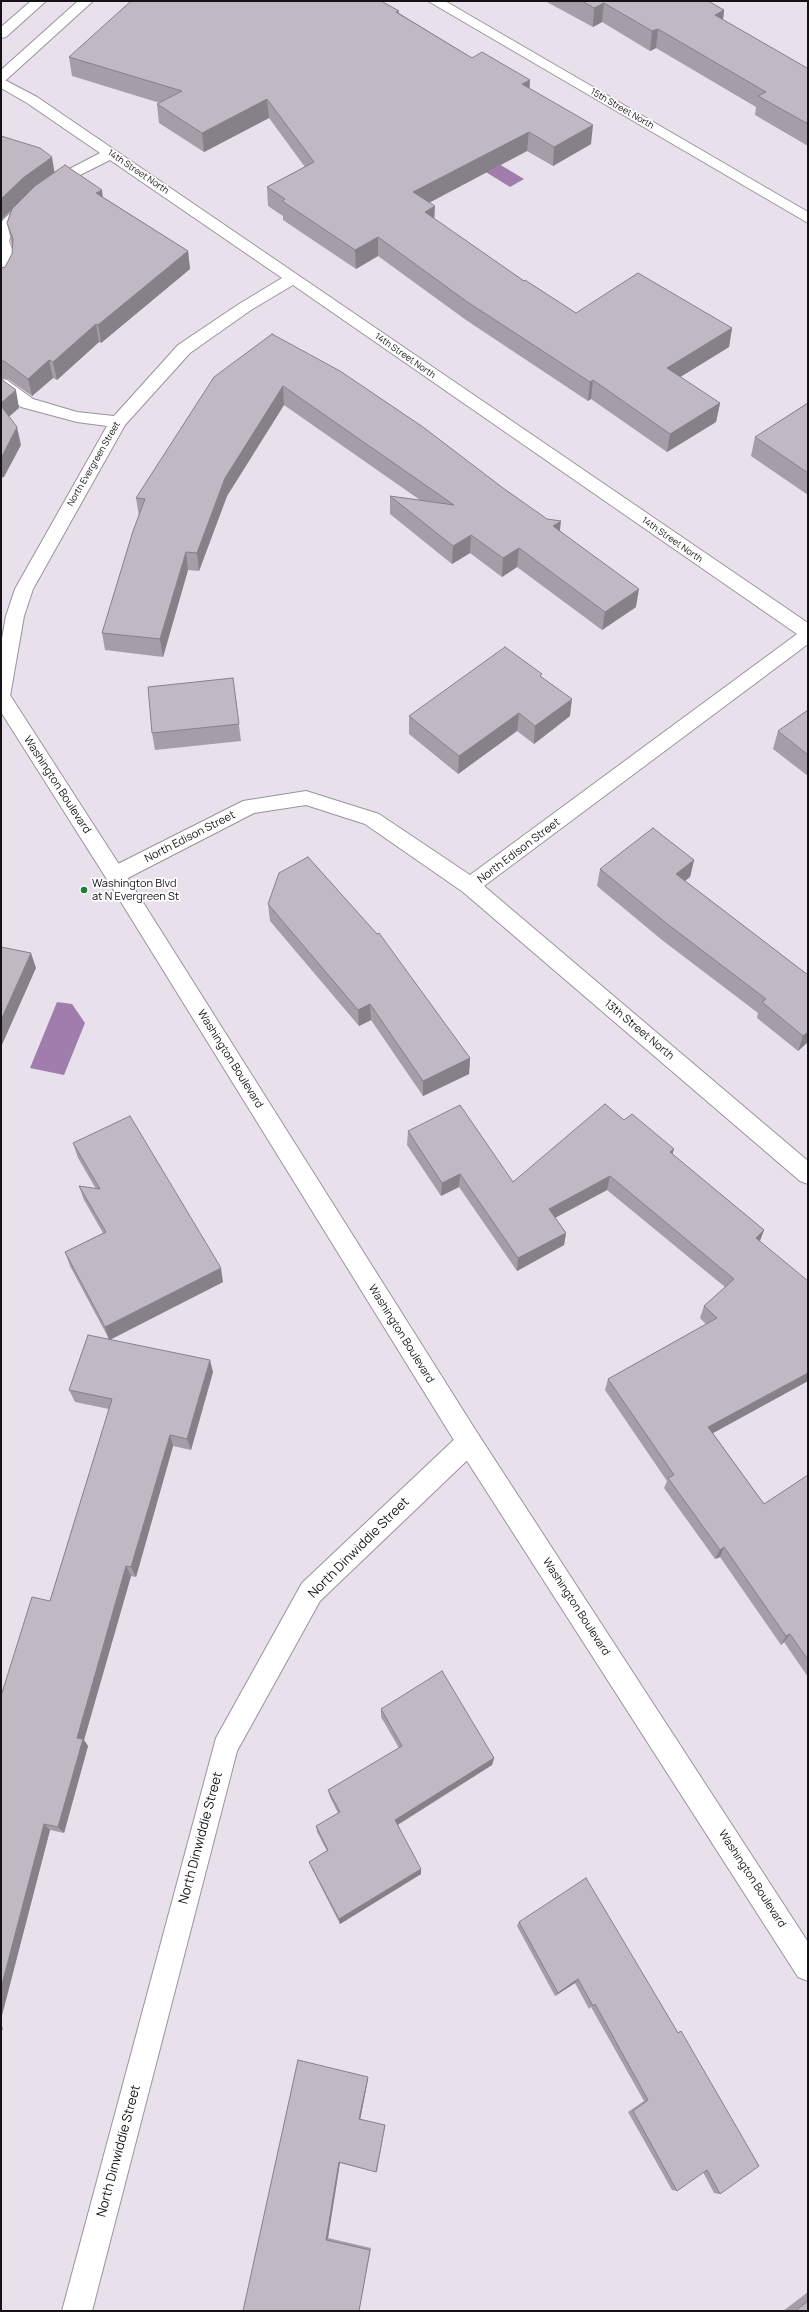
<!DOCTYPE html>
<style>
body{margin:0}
#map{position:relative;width:809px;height:2312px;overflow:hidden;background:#e8e0eb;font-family:Manrope,sans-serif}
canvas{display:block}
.frame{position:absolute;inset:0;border:2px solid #151216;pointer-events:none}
</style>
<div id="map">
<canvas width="809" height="2312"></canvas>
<div class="frame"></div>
</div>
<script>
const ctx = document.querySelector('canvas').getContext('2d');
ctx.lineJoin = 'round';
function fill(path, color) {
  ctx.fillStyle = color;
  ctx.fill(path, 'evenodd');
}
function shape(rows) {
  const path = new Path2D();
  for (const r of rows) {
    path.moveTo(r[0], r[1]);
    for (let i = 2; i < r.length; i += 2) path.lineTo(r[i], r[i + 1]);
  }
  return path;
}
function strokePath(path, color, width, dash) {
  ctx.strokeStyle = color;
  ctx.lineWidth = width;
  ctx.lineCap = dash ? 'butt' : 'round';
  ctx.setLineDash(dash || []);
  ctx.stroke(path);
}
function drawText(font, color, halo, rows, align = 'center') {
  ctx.font = font + ' Manrope,sans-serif';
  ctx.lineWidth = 3.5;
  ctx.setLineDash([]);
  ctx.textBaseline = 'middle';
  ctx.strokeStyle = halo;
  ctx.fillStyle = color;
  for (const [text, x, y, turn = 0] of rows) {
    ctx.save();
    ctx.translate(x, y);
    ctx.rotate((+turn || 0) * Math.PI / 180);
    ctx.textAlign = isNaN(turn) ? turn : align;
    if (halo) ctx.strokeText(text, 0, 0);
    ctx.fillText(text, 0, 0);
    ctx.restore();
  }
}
const water = shape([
 [479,152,524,179,510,187,465,159],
 [57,1002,72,1004,85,1023,64,1075,30,1068]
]);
const minor = shape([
 [428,1,445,1,808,212,808,223,428,1],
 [1,78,37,97,808,623,808,644,484,886,808,1161,808,1184,800,1181,463,892,365,824,306,805,254,813,122,881,115,883,108,881,105,875,108,869,243,801,306,791,379,814,470,875,797,634,293,285,251,310,190,353,125,425,33,589,24,616,10,696,8,701,1,703,1,644,6,616,15,589,107,426,77,422,21,407,1,392,1,379,7,380,33,399,77,412,114,416,178,345,239,304,282,278,110,160,66,182,37,203,14,226,9,241,15,257,14,272,7,284,1,286,2,221,27,197,56,176,100,153,27,103,1,88,1,78],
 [469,1431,478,1434,481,1442,478,1450,320,1601,237,1751,92,2311,62,2311,216,1738,302,1583,460,1434,469,1431]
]);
const major = shape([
 [31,1,46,1,6,37,1,38,1,27,31,1],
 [78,1,93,1,6,80,1,81,1,70,78,1],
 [1,690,8,692,122,869,478,1434,808,1942,808,1981,798,1977,460,1450,108,881,1,712,1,690]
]);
const wall = shape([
 [545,1,708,1,724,10,723,20,807,68,808,68,808,146,755,115,756,107,656,48,650,51,602,22,593,27],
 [399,11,399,13,472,58,529,89,591,144,553,166,527,151,429,203,434,219,524,281,576,313,732,328,729,347,680,377,720,403,716,422,667,452,591,399,588,401,466,320,378,256,356,269,283,220,283,216,268,206,267,187,305,167,269,118,204,152,159,123,157,104,160,103,72,76,69,57],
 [1,136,55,172,103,197,188,251,190,269,101,343,99,342,57,380,53,378,32,396,8,379,1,378,1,268,5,267,12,254,12,246,11,241,7,223,11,210,1,220],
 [272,334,503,488,560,531,636,607,602,630,517,567,502,577,470,553,452,564,390,514,390,496,420,500,284,405,227,496,199,571,188,570,163,657,105,650,102,633,139,516,136,498],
 [808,403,808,495,751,456,755,437],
 [542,677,570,716,534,744,517,731,458,774,409,734,409,716],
 [233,678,241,741,155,750,152,733],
 [808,710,808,776,773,749,778,731],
 [694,860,690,877,685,881,808,975,808,1042,798,1051,757,1018,758,1013,662,940,597,886,600,869],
 [268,904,470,1058,469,1074,423,1096,371,1020,359,1026,270,921],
 [624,1120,674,1149,672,1154,764,1230,760,1241,808,1381,713,1433,764,1504,808,1475,808,1677,784,1642,781,1645,720,1557,715,1559,664,1488,667,1481,605,1390,608,1379,706,1324,700,1318,704,1306,725,1287,607,1190,555,1218,566,1233,564,1245,517,1271,459,1187,441,1196,407,1145,408,1131,513,1182],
 [73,1143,223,1282,110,1340,213,1372,191,1450,173,1446,136,1577,131,1576,84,1740,88,1746,64,1833,50,1830,1,2019,50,1601,109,1409,75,1402,69,1390,109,1339,70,1266,65,1252,103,1233,84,1200,79,1186,96,1189,78,1158],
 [381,1709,494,1758,492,1765,398,1825,421,1874,340,1924,311,1867,309,1862,327,1851,317,1832,316,1826,338,1813,330,1797,328,1790,399,1748,381,1717],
 [519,1922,677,2033,681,2031,720,2194,714,2193,703,2172,677,2191,672,2190,628,2112,644,2101,591,2007,589,2009,575,1983,555,1996,517,1926],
 [368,2079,360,2120,385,2126,377,2172,340,2163,328,2238,371,2248,359,2311,243,2311],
 [808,2292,808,2311,783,2311]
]);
const shadedWall = shape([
 [604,3,602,22,593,27,594,8],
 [724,10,722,29,715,15],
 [658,29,656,48,650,51,652,31],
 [530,80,529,99,522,84],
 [267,99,269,118,204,152,202,133],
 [593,125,591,144,553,166,554,147],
 [529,132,527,151,413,211,413,192],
 [52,157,55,175,26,196,1,220,1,199,23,178],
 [102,190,104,208,96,193],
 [435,206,434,225,425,212],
 [378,237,378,256,356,269,355,250],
 [188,251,190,269,101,343,98,325],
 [96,324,99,342,57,380,53,362],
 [732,328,729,347,664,387,667,368],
 [49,360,53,378,32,396,28,379],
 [593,380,591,399,588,401,590,382],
 [283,386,284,405,227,496,199,571,197,553,225,478],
 [16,390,19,408,3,422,1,411,1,403],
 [720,403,716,422,667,452,670,434],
 [17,427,21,445,4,477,1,478,1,458],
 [561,521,559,539,553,526],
 [471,535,470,553,452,564,453,546],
 [519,548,517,567,502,577,503,558],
 [186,552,188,570,163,657,160,639],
 [639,589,636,607,602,630,605,612],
 [572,699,570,716,534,744,535,726],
 [519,713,517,731,458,774,459,756],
 [694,860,690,877,673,890,676,874],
 [31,953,36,968,1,1047,1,1020],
 [370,1004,371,1020,359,1026,358,1010],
 [808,1032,808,1042,798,1051,803,1036],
 [470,1058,469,1074,423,1096,423,1081],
 [674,1149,670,1162,670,1152],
 [460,1174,459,1187,441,1196,442,1183],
 [610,1176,607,1190,547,1222,549,1209],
 [764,1230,759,1243,756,1238],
 [566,1233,564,1245,517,1271,518,1258],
 [221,1268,223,1282,109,1340,105,1327],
 [210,1360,213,1372,191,1450,187,1439],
 [808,1373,808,1381,704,1438,708,1427],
 [170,1435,173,1446,136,1577,131,1567],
 [724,1547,720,1557,715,1559,720,1550],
 [126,1566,131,1576,84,1740,88,1746,64,1833,58,1827,77,1738],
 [790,1634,784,1642,781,1645,786,1636],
 [494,1758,492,1765,395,1826,395,1820],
 [44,1824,50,1830,1,2019,1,1988],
 [421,1869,421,1874,340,1924,339,1919],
 [578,1979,575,1983,555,1996,558,1993],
 [1,2027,3,2028,1,2034],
 [368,2077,368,2079,360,2120,359,2119],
 [339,2162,340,2162,328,2238,326,2240]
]);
const building = shape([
 [131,1,381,1,399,11,396,12,472,58,482,52,530,80,522,84,593,125,554,147,529,132,413,192,435,206,425,212,524,281,525,280,576,313,638,273,732,328,667,368,720,403,670,434,593,380,590,382,466,301,378,237,355,250,282,201,285,199,267,187,314,162,267,99,202,133,157,104,182,91,69,57,131,1],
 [582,1,708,1,724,10,715,15,807,68,808,68,808,124,758,96,766,92,658,29,652,31,604,3,594,8,582,1],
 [1,136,40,148,52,157,23,178,1,199,1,136],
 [65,165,102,190,96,193,188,251,98,325,96,324,53,362,49,360,28,379,4,361,1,361,1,268,5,267,12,254,13,239,7,223,12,209,35,186,65,165],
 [272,334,340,371,423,427,503,488,547,519,561,521,553,526,639,589,605,612,519,548,503,558,471,535,453,546,390,496,454,505,283,386,225,478,197,553,186,552,160,639,102,633,133,531,145,499,136,498,214,377,272,334],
 [1,379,16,390,1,403,1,379],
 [808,403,808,473,755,437,808,403],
 [1,406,17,427,1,458,1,406],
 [505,647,542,674,540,676,572,699,535,726,519,713,459,756,409,716,505,647],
 [233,678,239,724,152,733,148,687,233,678],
 [808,710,808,755,778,731,808,710],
 [653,828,694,860,676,874,808,975,808,1032,803,1036,762,1002,766,999,666,923,600,869,653,828],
 [308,857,377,934,379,933,470,1058,423,1081,370,1004,358,1010,268,904,279,873,308,857],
 [1,947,31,953,1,1020,1,947],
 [605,1104,624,1120,632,1114,674,1149,670,1152,764,1230,756,1238,808,1281,808,1373,708,1427,764,1504,808,1475,808,1660,790,1634,786,1636,724,1547,720,1550,668,1478,674,1475,608,1379,717,1318,704,1306,734,1279,610,1176,549,1209,566,1233,518,1258,460,1174,442,1183,408,1131,460,1105,513,1182,605,1104],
 [130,1116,221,1268,105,1327,65,1252,106,1232,79,1186,100,1189,73,1143,130,1116],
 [88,1335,210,1360,187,1439,170,1435,131,1567,126,1566,77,1738,83,1739,58,1827,44,1824,1,1988,1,1696,32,1597,50,1601,112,1399,69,1390,88,1335],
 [442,1671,494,1758,395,1820,421,1869,339,1919,309,1862,328,1850,316,1826,340,1812,328,1790,402,1746,381,1709,442,1671],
 [586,1878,678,2033,681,2031,759,2166,720,2194,707,2170,677,2191,633,2111,648,2100,595,2004,593,2006,578,1979,558,1993,519,1922,586,1878],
 [298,2060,368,2077,359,2119,385,2125,376,2172,339,2162,326,2240,370,2250,359,2311,243,2311,298,2060],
 [808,2301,808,2311,795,2311,808,2301]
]);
const markers = [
 [84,890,4,"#188237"]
];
const farStreetnames = [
 ["15th Street North",622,109,30],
 ["14th Street North",138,172,34],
 ["14th Street North",405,356,35],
 ["North Evergreen Street",94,464,-60],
 ["14th Street North",672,540,35]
];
const streetNames = [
 ["Washington Boulevard",57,785,57],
 ["North Edison Street",190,837,-27],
 ["North Edison Street",519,851,-37],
 ["13th Street North",639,1030,40],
 ["Washington Boulevard",230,1059,58],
 ["Washington Boulevard",401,1334,58],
 ["Washington Boulevard",576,1607,57],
 ["Washington Boulevard",752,1879,57]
];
const poiNames = [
 ["Washington Blvd",92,884],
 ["at N Evergreen St",92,897]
];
const nearStreetnames = [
 ["North Dinwiddie Street",359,1548,-45],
 ["North Dinwiddie Street",201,1838,-75],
 ["North Dinwiddie Street",119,2151,-75]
];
fill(water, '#a07dad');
strokePath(minor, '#9a939d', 2);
strokePath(major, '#9a939d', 2);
fill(minor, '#fff');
fill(major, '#fff');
fill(wall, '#a59ea8');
fill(shadedWall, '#868188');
fill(building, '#c0b8c3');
strokePath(building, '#868188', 1);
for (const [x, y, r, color] of markers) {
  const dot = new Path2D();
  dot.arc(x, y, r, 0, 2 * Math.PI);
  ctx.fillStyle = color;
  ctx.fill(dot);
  strokePath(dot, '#fff', 1.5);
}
drawText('9px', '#151216', '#fff', farStreetnames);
drawText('11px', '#151216', '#fff', streetNames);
drawText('11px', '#151216', '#fff', poiNames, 'left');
drawText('13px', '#151216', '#fff', nearStreetnames);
</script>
